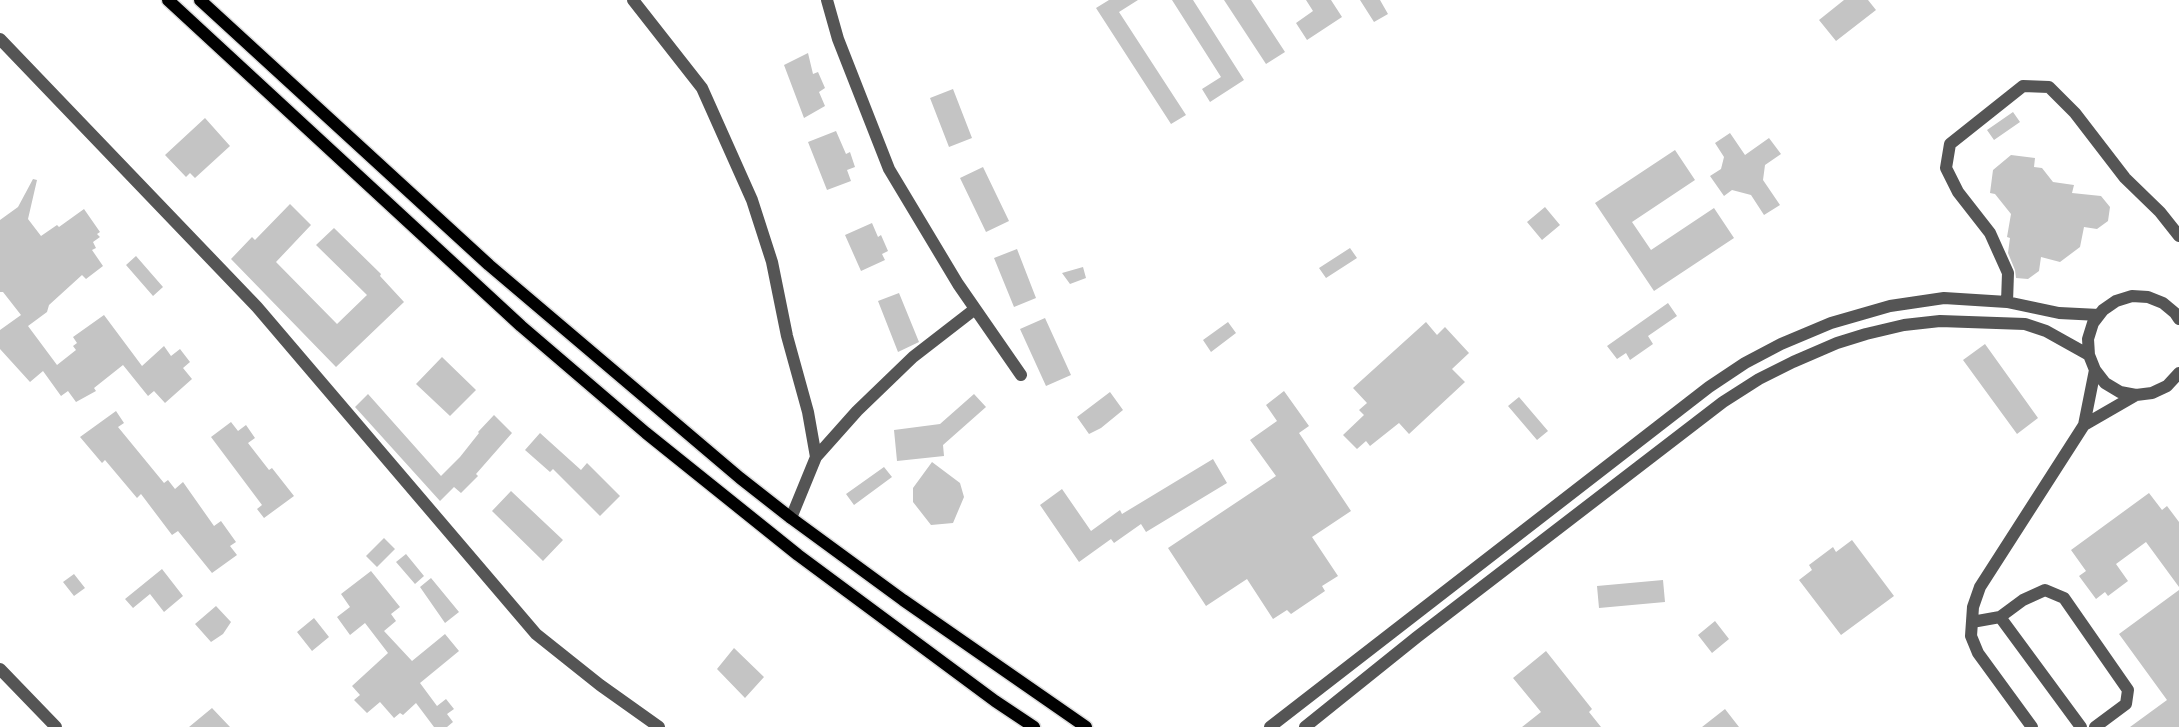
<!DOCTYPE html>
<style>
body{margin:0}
canvas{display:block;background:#fff}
</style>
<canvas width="2179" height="727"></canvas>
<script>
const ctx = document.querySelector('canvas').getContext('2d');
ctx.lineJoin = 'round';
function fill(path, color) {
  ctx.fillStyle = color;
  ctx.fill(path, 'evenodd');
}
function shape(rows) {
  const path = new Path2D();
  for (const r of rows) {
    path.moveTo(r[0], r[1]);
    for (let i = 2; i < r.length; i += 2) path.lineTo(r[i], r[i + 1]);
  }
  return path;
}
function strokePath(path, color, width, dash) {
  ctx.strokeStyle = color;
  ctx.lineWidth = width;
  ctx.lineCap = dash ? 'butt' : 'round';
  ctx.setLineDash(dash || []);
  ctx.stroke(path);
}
const building = shape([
 [1109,0,1138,0,1119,12,1186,115,1171,124,1096,8],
 [1172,0,1193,0,1244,80,1210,102,1202,89,1221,77],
 [1224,0,1251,0,1285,52,1266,64],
 [1306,0,1331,0,1342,17,1307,40,1296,23,1313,11],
 [1360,0,1380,0,1388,14,1374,22],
 [1844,0,1868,0,1876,10,1836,41,1819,20],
 [808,53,813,74,818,72,825,88,819,92,825,106,804,118,784,65],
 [953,89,972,138,949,147,930,98],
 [2013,112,2020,122,1994,140,1987,130],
 [205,118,230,146,195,178,190,173,186,177,165,155],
 [836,131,846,154,850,152,855,167,847,170,851,181,827,190,808,142],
 [1730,133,1745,155,1769,138,1781,154,1765,165,1763,180,1780,205,1764,215,1751,195,1732,190,1724,196,1710,176,1721,169,1724,157,1715,143],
 [1675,150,1695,180,1632,222,1651,250,1714,208,1734,238,1654,291,1595,203],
 [2011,155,2035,158,2034,167,2042,168,2053,182,2074,185,2072,193,2101,196,2110,207,2108,221,2097,229,2084,227,2080,247,2060,262,2041,257,2039,271,2028,279,2016,278,2015,270,2008,253,2010,238,2007,237,2011,214,1995,194,1990,193,1993,170],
 [983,167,1009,221,986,232,960,178],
 [33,179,37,180,28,219,41,236,57,225,59,227,84,209,100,232,97,234,100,237,93,242,96,248,92,250,103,266,86,279,82,275,49,305,47,312,28,326,57,365,76,350,73,346,77,343,73,337,104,315,142,366,164,346,171,356,180,349,190,362,183,368,192,379,165,403,154,391,148,396,123,365,94,388,96,391,76,402,68,391,61,396,43,371,30,382,0,349,0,330,21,315,3,292,0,292,0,220,18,207],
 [290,204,311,225,276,262,337,324,367,295,316,245,334,228,381,274,380,276,404,302,336,367,231,259,252,237,255,240],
 [1545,207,1560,225,1542,240,1527,222],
 [872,223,878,237,881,235,888,251,882,254,885,260,861,271,845,235],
 [1350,248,1357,258,1326,278,1319,268],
 [1017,249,1036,298,1014,307,994,258],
 [136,256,163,287,153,296,126,265],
 [1083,267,1086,278,1070,284,1062,273],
 [899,293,919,342,898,352,878,301],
 [1668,303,1677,316,1648,336,1653,344,1630,360,1626,353,1617,359,1607,346],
 [1045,318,1071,375,1046,386,1020,329],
 [1228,322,1236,333,1211,352,1203,340],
 [1426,322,1437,335,1445,327,1469,353,1452,369,1465,382,1409,434,1399,423,1370,446,1366,441,1357,449,1343,435,1364,415,1359,410,1367,403,1353,388],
 [1985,344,2038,418,2017,434,1963,360],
 [442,357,476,390,450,416,416,384],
 [1284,391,1309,426,1299,433,1351,511,1312,537,1338,576,1322,586,1325,591,1291,614,1287,610,1273,619,1247,579,1206,606,1168,548,1276,476,1250,440,1277,421,1266,405],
 [1110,392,1123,410,1101,428,1089,434,1077,417],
 [368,394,441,476,460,457,479,433,478,432,494,415,512,433,476,474,478,476,461,493,454,487,440,501,355,407],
 [974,394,986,407,943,445,944,456,897,461,894,430,940,424],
 [1519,397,1548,431,1537,440,1508,406],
 [116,411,124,423,118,427,164,483,168,480,175,489,183,482,214,526,221,521,236,542,230,546,237,555,212,573,178,531,172,535,141,494,137,498,105,460,102,463,80,437],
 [231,422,238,431,246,425,255,438,248,443,269,470,272,468,294,496,264,518,257,509,262,505,211,437],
 [540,433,581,470,587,463,620,496,600,516,553,469,550,472,525,450],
 [1213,459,1227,483,1146,532,1141,524,1114,543,1111,539,1079,562,1040,505,1062,489,1091,531,1120,510,1122,514],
 [932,462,960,483,964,497,953,523,931,525,913,502,913,488],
 [884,467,892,477,854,505,846,494],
 [511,491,563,540,543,561,492,511],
 [2149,493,2162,510,2167,506,2179,522,2179,587,2146,542,2116,564,2128,581,2108,596,2105,592,2096,599,2079,576,2086,571,2071,550],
 [384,538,395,549,377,567,366,556],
 [1852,540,1894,596,1841,635,1799,580,1812,570,1809,565,1833,547,1836,552],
 [406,554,424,576,415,584,396,562],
 [162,569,183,596,164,612,150,594,133,608,125,599],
 [371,571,400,607,391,614,396,621,384,631,412,661,445,634,459,651,420,683,437,706,446,699,454,709,447,714,453,722,447,727,434,727,416,703,403,715,400,713,394,718,380,702,367,713,354,700,360,695,352,686,388,653,365,623,350,635,337,617,350,607,341,594],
 [74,574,85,588,74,596,63,582],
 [431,578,459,612,445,623,420,587],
 [1663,580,1665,602,1599,608,1597,586],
 [2179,590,2179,727,2130,727,2167,700,2119,634],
 [216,606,231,622,223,634,211,642,195,624],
 [314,618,329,637,312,651,297,632],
 [1715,621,1729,639,1712,653,1698,635],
 [734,648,764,677,745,698,717,669],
 [1546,651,1592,709,1589,712,1601,727,1522,727,1541,712,1513,678],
 [212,708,230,727,189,727],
 [1725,709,1739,727,1702,727]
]);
const minor = shape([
 [633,0,702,88,752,200,772,262,787,336,808,412,816,457,791,518],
 [827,0,838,39,889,169,958,284,1021,375],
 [0,39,257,307,536,634,600,685,659,727],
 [2007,302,2008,273,1990,233,1958,192,1946,168,1950,144,2023,86,2049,87,2075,113,2125,178,2160,212,2179,236],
 [2179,319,2175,313,2163,303,2148,297,2132,296,2116,301,2103,310,2093,323,2088,339,2089,355,2095,370,2105,383,2120,392,2136,395,2152,393,2167,386,2179,373],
 [2084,425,2136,395],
 [816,457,857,411,913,357,975,309],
 [2000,617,2081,727],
 [1972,622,2000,617,2023,600,2045,590,2064,598,2128,690,2126,704,2095,727],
 [0,669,56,727],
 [1270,727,1709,387,1745,363,1781,344,1831,323,1890,306,1944,298,2007,302,2059,313,2099,315],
 [1305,727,1417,637,1723,402,1759,379,1793,362,1837,343,1866,334,1904,325,1940,321,2025,324,2046,331,2089,355],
 [2032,727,1978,653,1971,636,1973,607,1980,587,2084,425,2095,370]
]);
const major = shape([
 [168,0,521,326,646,433,798,555,995,701,1034,727],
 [200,0,489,265,740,478,791,518,903,600,1086,727]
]);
fill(building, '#c4c4c4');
strokePath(major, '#dbdbdb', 15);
strokePath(minor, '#555', 12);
strokePath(major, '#000', 12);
</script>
